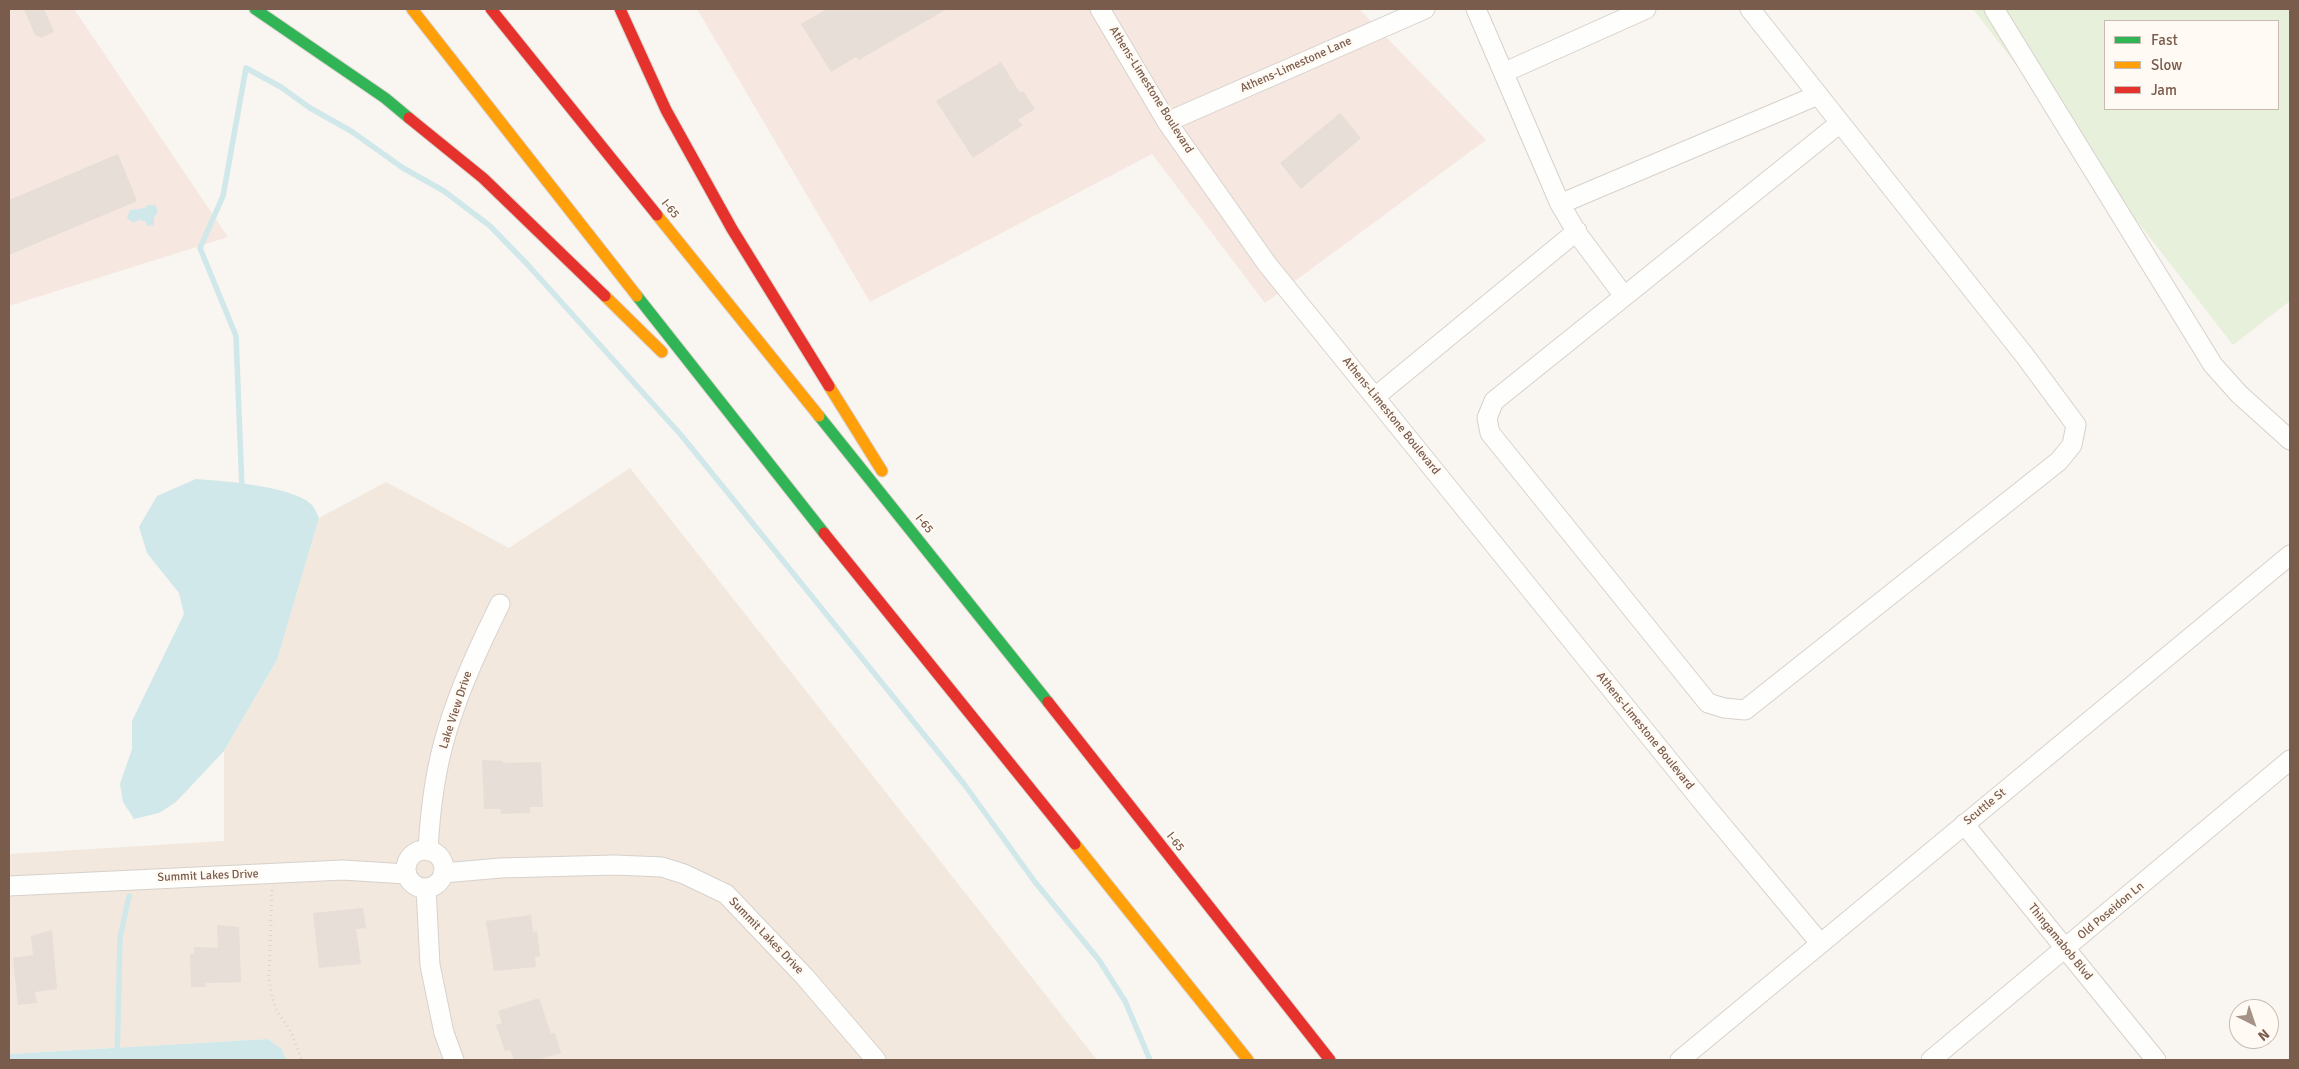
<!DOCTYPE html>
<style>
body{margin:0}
#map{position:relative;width:2299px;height:1069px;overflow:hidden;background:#f9f5f0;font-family:Signika,sans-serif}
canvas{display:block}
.frame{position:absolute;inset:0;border:10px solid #7a5c4d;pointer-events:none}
.legend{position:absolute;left:2104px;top:20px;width:175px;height:90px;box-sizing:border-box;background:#fffaf3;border:1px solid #cabbb1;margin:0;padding:6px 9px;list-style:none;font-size:15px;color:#7a5c4d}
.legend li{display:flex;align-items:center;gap:10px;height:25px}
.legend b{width:25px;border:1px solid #cabbb1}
.north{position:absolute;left:2229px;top:999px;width:50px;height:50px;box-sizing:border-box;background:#fffaf3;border:1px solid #cabbb1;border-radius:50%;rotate:139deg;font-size:14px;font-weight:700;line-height:20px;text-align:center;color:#7a5c4d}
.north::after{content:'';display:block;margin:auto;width:18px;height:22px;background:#a69286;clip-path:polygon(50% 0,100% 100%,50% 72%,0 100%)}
</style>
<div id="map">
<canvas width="2299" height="1069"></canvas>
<div class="frame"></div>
<ul class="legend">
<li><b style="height:6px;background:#30b455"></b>Fast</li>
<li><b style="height:6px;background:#ff9f0a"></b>Slow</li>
<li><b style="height:6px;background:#e5322d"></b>Jam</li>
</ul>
<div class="north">N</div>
</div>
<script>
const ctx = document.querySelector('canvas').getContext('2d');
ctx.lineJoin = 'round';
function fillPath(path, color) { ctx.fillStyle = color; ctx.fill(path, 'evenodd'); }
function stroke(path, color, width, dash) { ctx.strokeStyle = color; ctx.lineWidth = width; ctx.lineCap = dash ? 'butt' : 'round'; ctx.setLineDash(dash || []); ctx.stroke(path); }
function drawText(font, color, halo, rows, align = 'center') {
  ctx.font = font + ' Signika,sans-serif'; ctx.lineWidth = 4.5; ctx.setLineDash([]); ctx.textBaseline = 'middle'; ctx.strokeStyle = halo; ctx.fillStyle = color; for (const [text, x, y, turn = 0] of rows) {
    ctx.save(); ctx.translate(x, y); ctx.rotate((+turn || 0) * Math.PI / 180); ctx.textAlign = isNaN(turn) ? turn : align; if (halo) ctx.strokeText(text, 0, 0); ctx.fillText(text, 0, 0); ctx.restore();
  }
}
const residential = new Path2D(`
 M630 468 1097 1060H286L282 1049 268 1039 9 1054V854L224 841V751L277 660 319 518 386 482 509 548Z`);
const commercial = new Path2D(`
 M9 9H74L228 237 9 306Z
 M697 9H1359L1486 140 1265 303 1152 154 870 302Z`);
const green = new Path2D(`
 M1973 9H2290V301L2233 345ZM2105 21H2278V109H2105Z`);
const water = new Path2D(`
 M147 205H155L158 211 154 218V225L147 226 145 221 139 220 133 223 127 218 130 210 145 208Z
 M196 479C223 481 294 486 312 505 315 508 317 514 319 518L277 660 224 751 176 802 159 813 134 819 123 802 120 784 132 749V721L184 614 179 593 147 553 139 527 157 496Z
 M268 1039 282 1049 286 1060H9V1054Z`);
const stream = new Path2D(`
 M242 489 236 336 200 248 223 196 246 68 281 87 310 108 351 131 403 168 444 191 490 226 527 264 681 435 964 784 1035 882 1099 960 1125 1001 1150 1060
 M117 1060 120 938 129 896`);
const building = new Path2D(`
 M24 9H44L54 32 41 38 35 35Z
 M827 9H947L859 60 856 57 831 72 801 24Z
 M1001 62 1020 93 1023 91 1035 109 1018 120 1023 125 973 158 936 101Z
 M1340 113 1361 138 1301 189 1280 163Z
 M118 154 137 201 9 255V200Z
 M482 760 503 761V763L541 762 543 807H530V813L501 814 500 809H484Z
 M363 908 366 928 356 929 361 964 319 968 313 913Z
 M531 915 533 932 537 931 540 956 535 957 536 967 494 971 486 921Z
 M217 925 239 927 241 982 206 983V987H191L190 954H194V947L218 948Z
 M52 930 57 989 35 992 37 1003 18 1005 13 958 33 955 31 936Z
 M539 998 551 1034 555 1033 561 1053 537 1060H514L510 1050 505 1051 496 1025 502 1023 498 1011Z`);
const path = new Path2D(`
 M272 890 269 979 272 997 277 1011 291 1032 302 1060`);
const street = new Path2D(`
 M1100 9 1167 122 1267 264 1705 805 1820 943
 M1476 9 1560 204 1579 236 1624 296
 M1750 9 2025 356 2076 425 2072 445 2059 461 1745 710 1724 708 1708 703 1490 433 1487 418 1494 401 1840 123
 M1994 9 2213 365 2239 394 2290 440
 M1505 72 1646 9
 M1167 122 1425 9
 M1560 204 1818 95
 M1375 397 1577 231
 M1964 824 2156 1060
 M406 869a19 19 0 1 1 38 0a19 19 0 1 1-38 0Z
 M428 851C430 811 435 770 447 731 460 687 480 645 500 604
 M443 873 501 868 615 865 662 867 684 874 726 894 805 977 876 1060
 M9 886 343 870 406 874
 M426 888 430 965 444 1033 454 1060
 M1680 1060 2290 555
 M1931 1060 2290 760`);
const fast = new Path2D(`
 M255 9 385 98 409 118
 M637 296 824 533
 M819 416 1048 702`);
const slow = new Path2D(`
 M412 9 637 296
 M657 215 819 416
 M605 296 662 352
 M829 386 882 471
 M1075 844 1248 1060`);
const jam = new Path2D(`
 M491 9 657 215
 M620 9 666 110 732 229 829 386
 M409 118 483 178 605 296
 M824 533 1075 844
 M1048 702 1330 1060`);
const streetNames = [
 ["Athens-Limestone Lane",1296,65,-24],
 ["Athens-Limestone Boulevard",1151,90,58],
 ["I-65",670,209,51],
 ["Athens-Limestone Boulevard",1391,416,51],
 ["I-65",924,524,51],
 ["Lake View Drive",456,710,-72],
 ["Athens-Limestone Boulevard",1645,731,51],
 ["Scuttle St",1985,807,-39],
 ["I-65",1175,842,52],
 ["Summit Lakes Drive",208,876,-2],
 ["Old Poseidon Ln",2111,911,-40],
 ["Summit Lakes Drive",766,936,46],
 ["Thingamabob Blvd",2060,942,51]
];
fillPath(residential, '#f2e8de');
fillPath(commercial, '#f6e8e1');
fillPath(green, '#e7f0db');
fillPath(water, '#d0e8ea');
stroke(stream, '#d0e8ea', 5.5);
fillPath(building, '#e6ded7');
stroke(street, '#d7d1cb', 21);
stroke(fast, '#dad1cc', 13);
stroke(slow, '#dad1cc', 13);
stroke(jam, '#dad1cc', 13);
stroke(path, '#dcd5d0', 3, [1, 4]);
stroke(street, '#fefefd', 19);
stroke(fast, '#30b455', 11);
stroke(slow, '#ff9f0a', 11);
stroke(jam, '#e5322d', 11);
drawText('12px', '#7a5c4d', '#fffaf3', streetNames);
</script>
